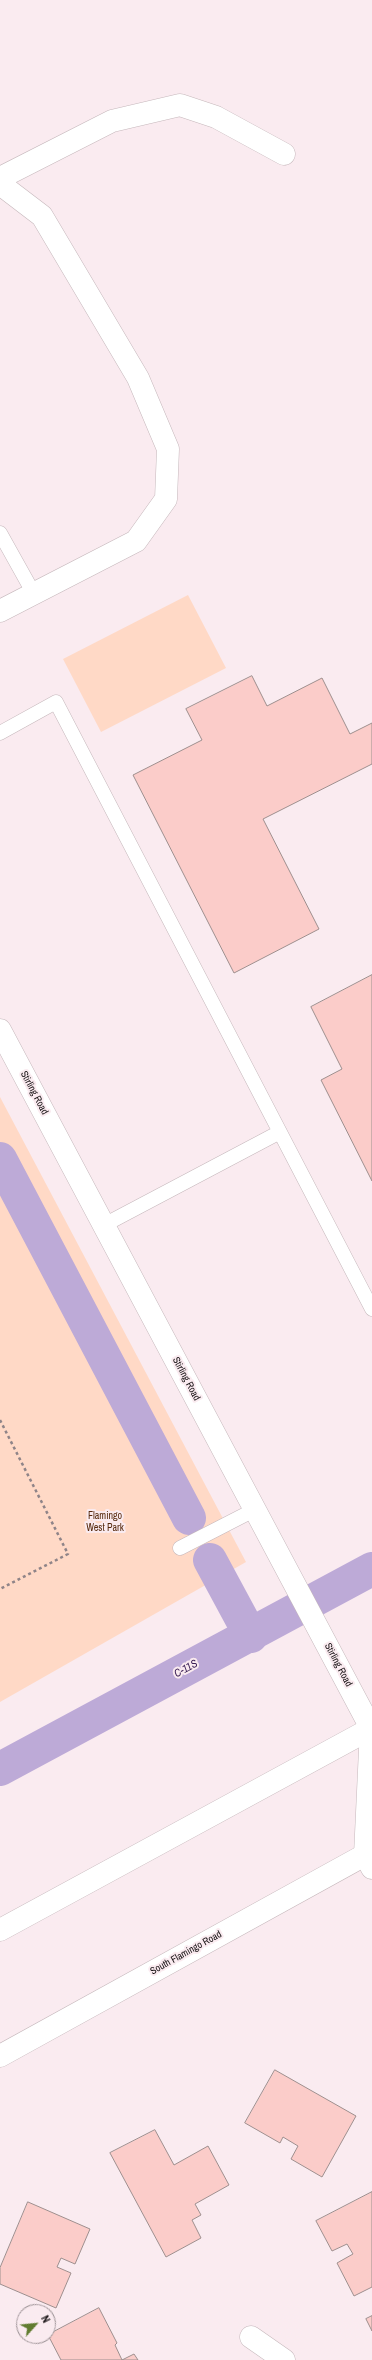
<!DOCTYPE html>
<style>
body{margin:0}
#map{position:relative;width:372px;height:2360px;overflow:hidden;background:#faebf0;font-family:"Archivo Narrow",sans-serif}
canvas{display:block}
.north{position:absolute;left:16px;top:2304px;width:40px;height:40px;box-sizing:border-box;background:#faebf0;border:1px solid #9f9498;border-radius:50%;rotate:63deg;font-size:11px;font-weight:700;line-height:16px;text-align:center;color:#171214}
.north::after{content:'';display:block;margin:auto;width:14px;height:18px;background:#617c30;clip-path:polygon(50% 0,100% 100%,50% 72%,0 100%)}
</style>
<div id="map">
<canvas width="372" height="2360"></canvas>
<div class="north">N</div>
</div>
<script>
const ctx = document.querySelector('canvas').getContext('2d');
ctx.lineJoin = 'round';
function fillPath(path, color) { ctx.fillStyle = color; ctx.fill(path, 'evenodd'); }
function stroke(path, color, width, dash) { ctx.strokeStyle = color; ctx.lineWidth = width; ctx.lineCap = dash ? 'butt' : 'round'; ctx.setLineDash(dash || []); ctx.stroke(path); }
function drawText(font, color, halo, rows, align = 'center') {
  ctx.font = font + ' "Archivo Narrow",sans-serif'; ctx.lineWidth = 4; ctx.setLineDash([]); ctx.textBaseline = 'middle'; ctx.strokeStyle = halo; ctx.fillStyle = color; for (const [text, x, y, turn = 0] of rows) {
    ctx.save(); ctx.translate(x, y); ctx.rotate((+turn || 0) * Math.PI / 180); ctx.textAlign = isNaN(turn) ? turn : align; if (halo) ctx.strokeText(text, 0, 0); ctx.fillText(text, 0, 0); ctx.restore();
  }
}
const green = new Path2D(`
 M188 595 226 668 101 732 63 659Z
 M0 1097 246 1562 0 1702Z`);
const canal = new Path2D(`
 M0 1159 189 1518
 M210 1560 251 1636
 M0 1769 372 1569`);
const building = new Path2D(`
 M252 676 267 706 322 678 350 734 372 723V764L263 819 319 929 234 973 133 775 202 740 186 709Z
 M372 975V1181L321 1080 342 1069 311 1007Z
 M275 2070 356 2116 322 2177 291 2159 298 2146 283 2137 280 2143 245 2123Z
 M155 2130 174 2165 208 2146 229 2185 195 2204 201 2215 192 2220 201 2238 166 2257 110 2153Z
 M372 2192V2287L354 2296 337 2263 353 2254 347 2244 332 2251 316 2221Z
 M28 2202 90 2229 75 2264 61 2258 57 2267 71 2273 56 2308 0 2284V2268Z
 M99 2308 117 2343 115 2345 122 2360 134 2354 138 2360H61L48 2335Z
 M372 2316V2331L366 2319Z`);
const path = new Path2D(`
 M0 1420 68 1554 0 1589`);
const lane = new Path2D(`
 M0 533 34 594
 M0 733 56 702 372 1309
 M104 1225 280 1132
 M180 1548 256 1509`);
const street = new Path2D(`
 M0 178 112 121 180 105 216 117 284 154
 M0 184 42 216 138 378 168 449 166 499 136 541 0 611
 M251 2337 284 2360`);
const secondary = new Path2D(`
 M0 1030 371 1728`);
const primary = new Path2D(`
 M371 1728 365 1855 372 1868`);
const highway = new Path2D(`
 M0 1930 372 1728
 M0 2056 372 1851`);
const streetNames = [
 ["Stirling Road",34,1093,62],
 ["Stirling Road",186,1379,62],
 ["Stirling Road",338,1665,62],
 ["South Flamingo Road",186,1953,-29]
];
const parkNames = [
 ["Flamingo",105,1516],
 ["West Park",105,1528]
];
const waterNames = [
 ["C-11S",186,1669,-28]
];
fillPath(green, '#ffd9c6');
stroke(canal, '#bdaad7', 34);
fillPath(building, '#fbccc9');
stroke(building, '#9e8f8e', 1);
stroke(lane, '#c5b7bb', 15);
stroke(street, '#c5b7bb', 23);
stroke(secondary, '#c5b7bb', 23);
stroke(primary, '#c5b7bb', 23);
stroke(highway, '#c5b7bb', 23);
stroke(path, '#8f8488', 2.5, [3, 3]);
stroke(lane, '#fff', 14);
stroke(street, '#fff', 22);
stroke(secondary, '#fff', 22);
stroke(primary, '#fff', 22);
stroke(highway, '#fff', 22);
drawText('10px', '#171214', '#faebf0', streetNames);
drawText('10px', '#55280c', '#faebf0', parkNames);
drawText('italic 11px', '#3b2056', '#faebf0', waterNames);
</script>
